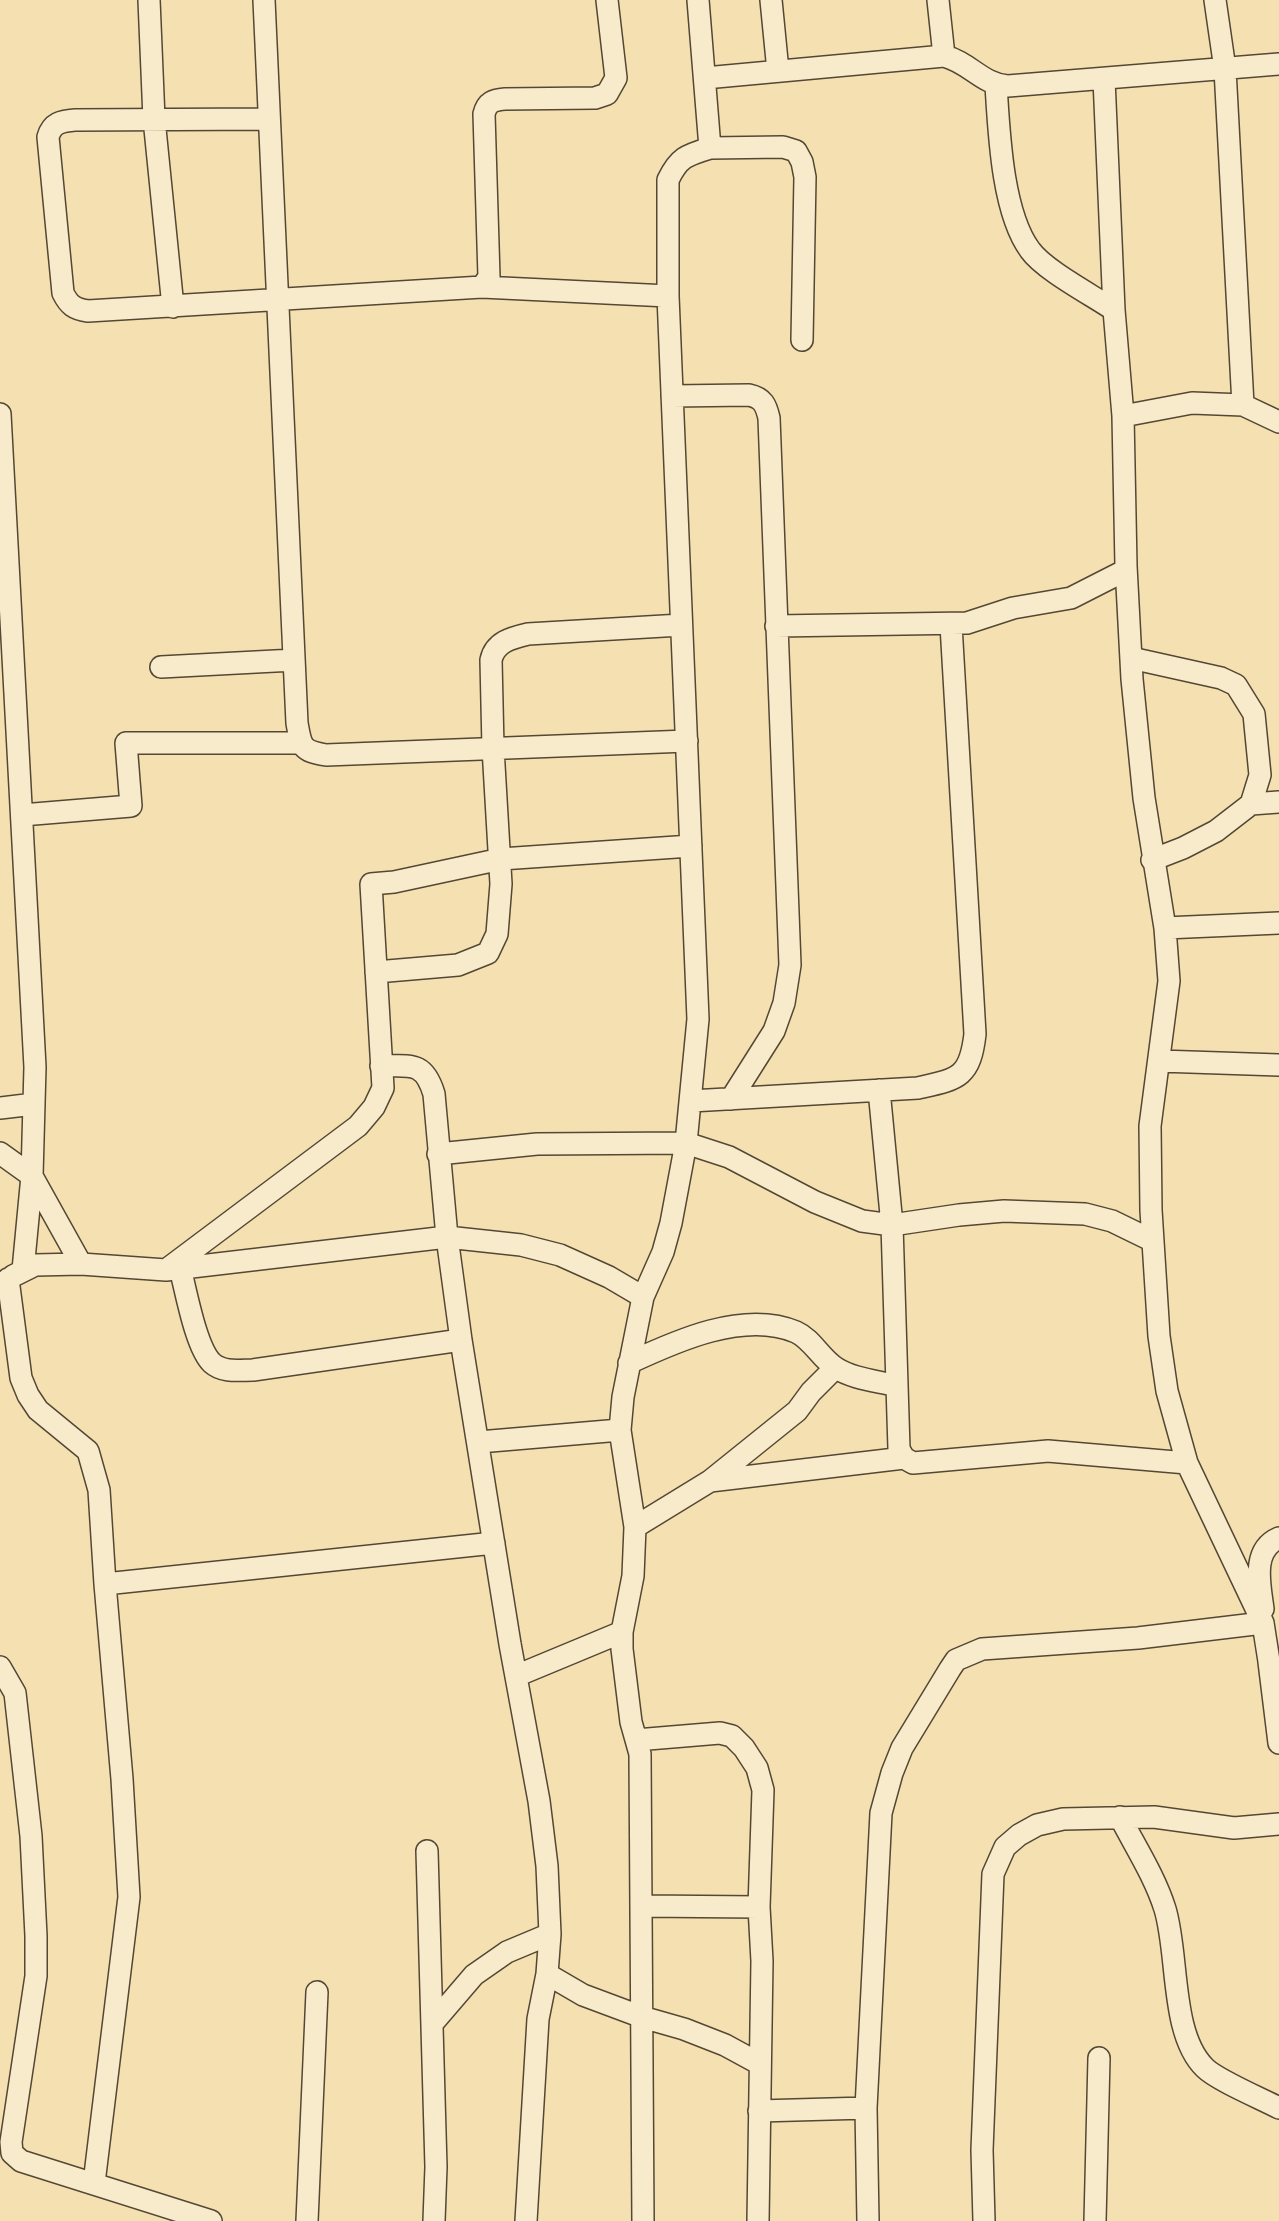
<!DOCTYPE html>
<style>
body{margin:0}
canvas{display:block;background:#f5e0b1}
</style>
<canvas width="1279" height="2221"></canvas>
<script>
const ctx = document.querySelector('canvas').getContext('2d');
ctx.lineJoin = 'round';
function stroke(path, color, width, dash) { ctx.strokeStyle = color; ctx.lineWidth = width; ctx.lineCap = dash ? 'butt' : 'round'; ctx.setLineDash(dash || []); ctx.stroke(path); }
const minor = new Path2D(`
 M149 0 154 119 173 307
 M264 0 297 723C301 746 301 751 326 755L687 741
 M771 0 778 71
 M938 0 944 56
 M1215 0 1225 69 1243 405
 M705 78 944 56C969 62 983 85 1008 86L1279 64
 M1104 79 1114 310 1123 416 1126 566 1132 679 1144 798 1165 928 1169 981 1150 1126 1151 1210 1159 1336 1167 1391 1187 1463 1263 1623 1271 1674
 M996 85C999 132 1002 212 1030 250 1044 270 1092 295 1114 310
 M269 119 75 120C61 121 52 123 48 137L63 293C69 305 74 309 88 311L482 287 489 277 484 114C487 102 493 100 505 99L595 98 607 94 616 78 607 0
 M710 148 783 147 796 151 802 162 805 177 802 340
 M482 287 668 296
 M672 396 749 395C763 398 766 405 769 418L790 965 784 1003 774 1031 731 1099
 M0 414 35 1067 32 1176 23 1270
 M1123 416 1192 403 1243 405 1279 422
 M776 626 967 623 1013 608 1071 598 1126 570
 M1131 658 1221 678 1236 685 1254 714 1260 775 1251 804 1216 831 1183 848 1152 860
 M161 667 294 660
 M1251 804 1279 802
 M22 815 131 806 126 743H301
 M1165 928 1279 923
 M376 972 458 965 488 953 497 934 501 884 493 748 491 660C495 642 511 638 528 634L681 625
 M1160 1061 1279 1065
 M381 1066C411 1066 424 1061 434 1094L447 1237 461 1340 510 1644 539 1801 547 1866 550 1934 547 1974 538 2019 526 2221
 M879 1090 892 1225 899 1449 904 1458 913 1463 1048 1451 1187 1463
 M691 1101 918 1088C958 1079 970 1078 975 1034L951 625
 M0 1108 34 1104
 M0 1153 32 1176 81 1264
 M438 1154 537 1144 686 1143 729 1157 815 1202 862 1221 892 1225 959 1215 1004 1211 1085 1214 1112 1221 1153 1241
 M180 1268C186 1291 196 1348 212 1363 223 1373 240 1370 253 1370L461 1340
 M166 1270 358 1126 374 1107 383 1088 371 884 394 882 501 859 691 846
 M13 1276 35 1265 81 1264 166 1270 447 1237 521 1245 560 1255 609 1277 643 1297
 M8 1279 21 1378 28 1395 38 1410 88 1451 99 1490 105 1584 122 1779 129 1897 94 2183
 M629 1363C676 1341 744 1310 796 1332 812 1339 821 1359 836 1368 853 1379 878 1381 897 1386
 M479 1442 620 1430
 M710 1481 904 1458
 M635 1527 710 1481 797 1411 811 1392 835 1368
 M105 1584 494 1543
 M1263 1609C1260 1585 1251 1550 1279 1538
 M1269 1662 1279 1743
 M0 1667 15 1693 31 1836 36 1936V1976L11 2142 12 2153 21 2161 211 2221
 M516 1676 622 1632
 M636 1740 720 1733 732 1736 744 1748 757 1768 763 1790 759 1907 762 1961 758 2221
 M1120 1817C1135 1846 1155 1877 1165 1909 1179 1955 1170 2034 1205 2068 1217 2080 1262 2099 1279 2108
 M427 1851 436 2167 434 2221
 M641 1906 759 1907
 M547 1974 583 1995 642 2017 684 2029 725 2045 760 2064
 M432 2024 474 1975 507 1952 550 1934
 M759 2111 866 2108
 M307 2221 317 1992
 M643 2221 640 1754 631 1722 622 1649V1632L633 1576 635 1527 620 1430 623 1397 643 1297 663 1252 671 1223 686 1143 698 1019 668 296V180C679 157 687 155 710 148L698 0
 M868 2221 866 2108 881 1813 892 1773 902 1748 950 1669 956 1660 982 1649 1138 1638 1263 1623
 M984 2221 982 2150 993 1874 1005 1847 1019 1835 1037 1825 1063 1819 1154 1817 1234 1828 1279 1824
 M1095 2221 1099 2058`);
stroke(minor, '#544834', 24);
stroke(minor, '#f8ebcc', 21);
</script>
